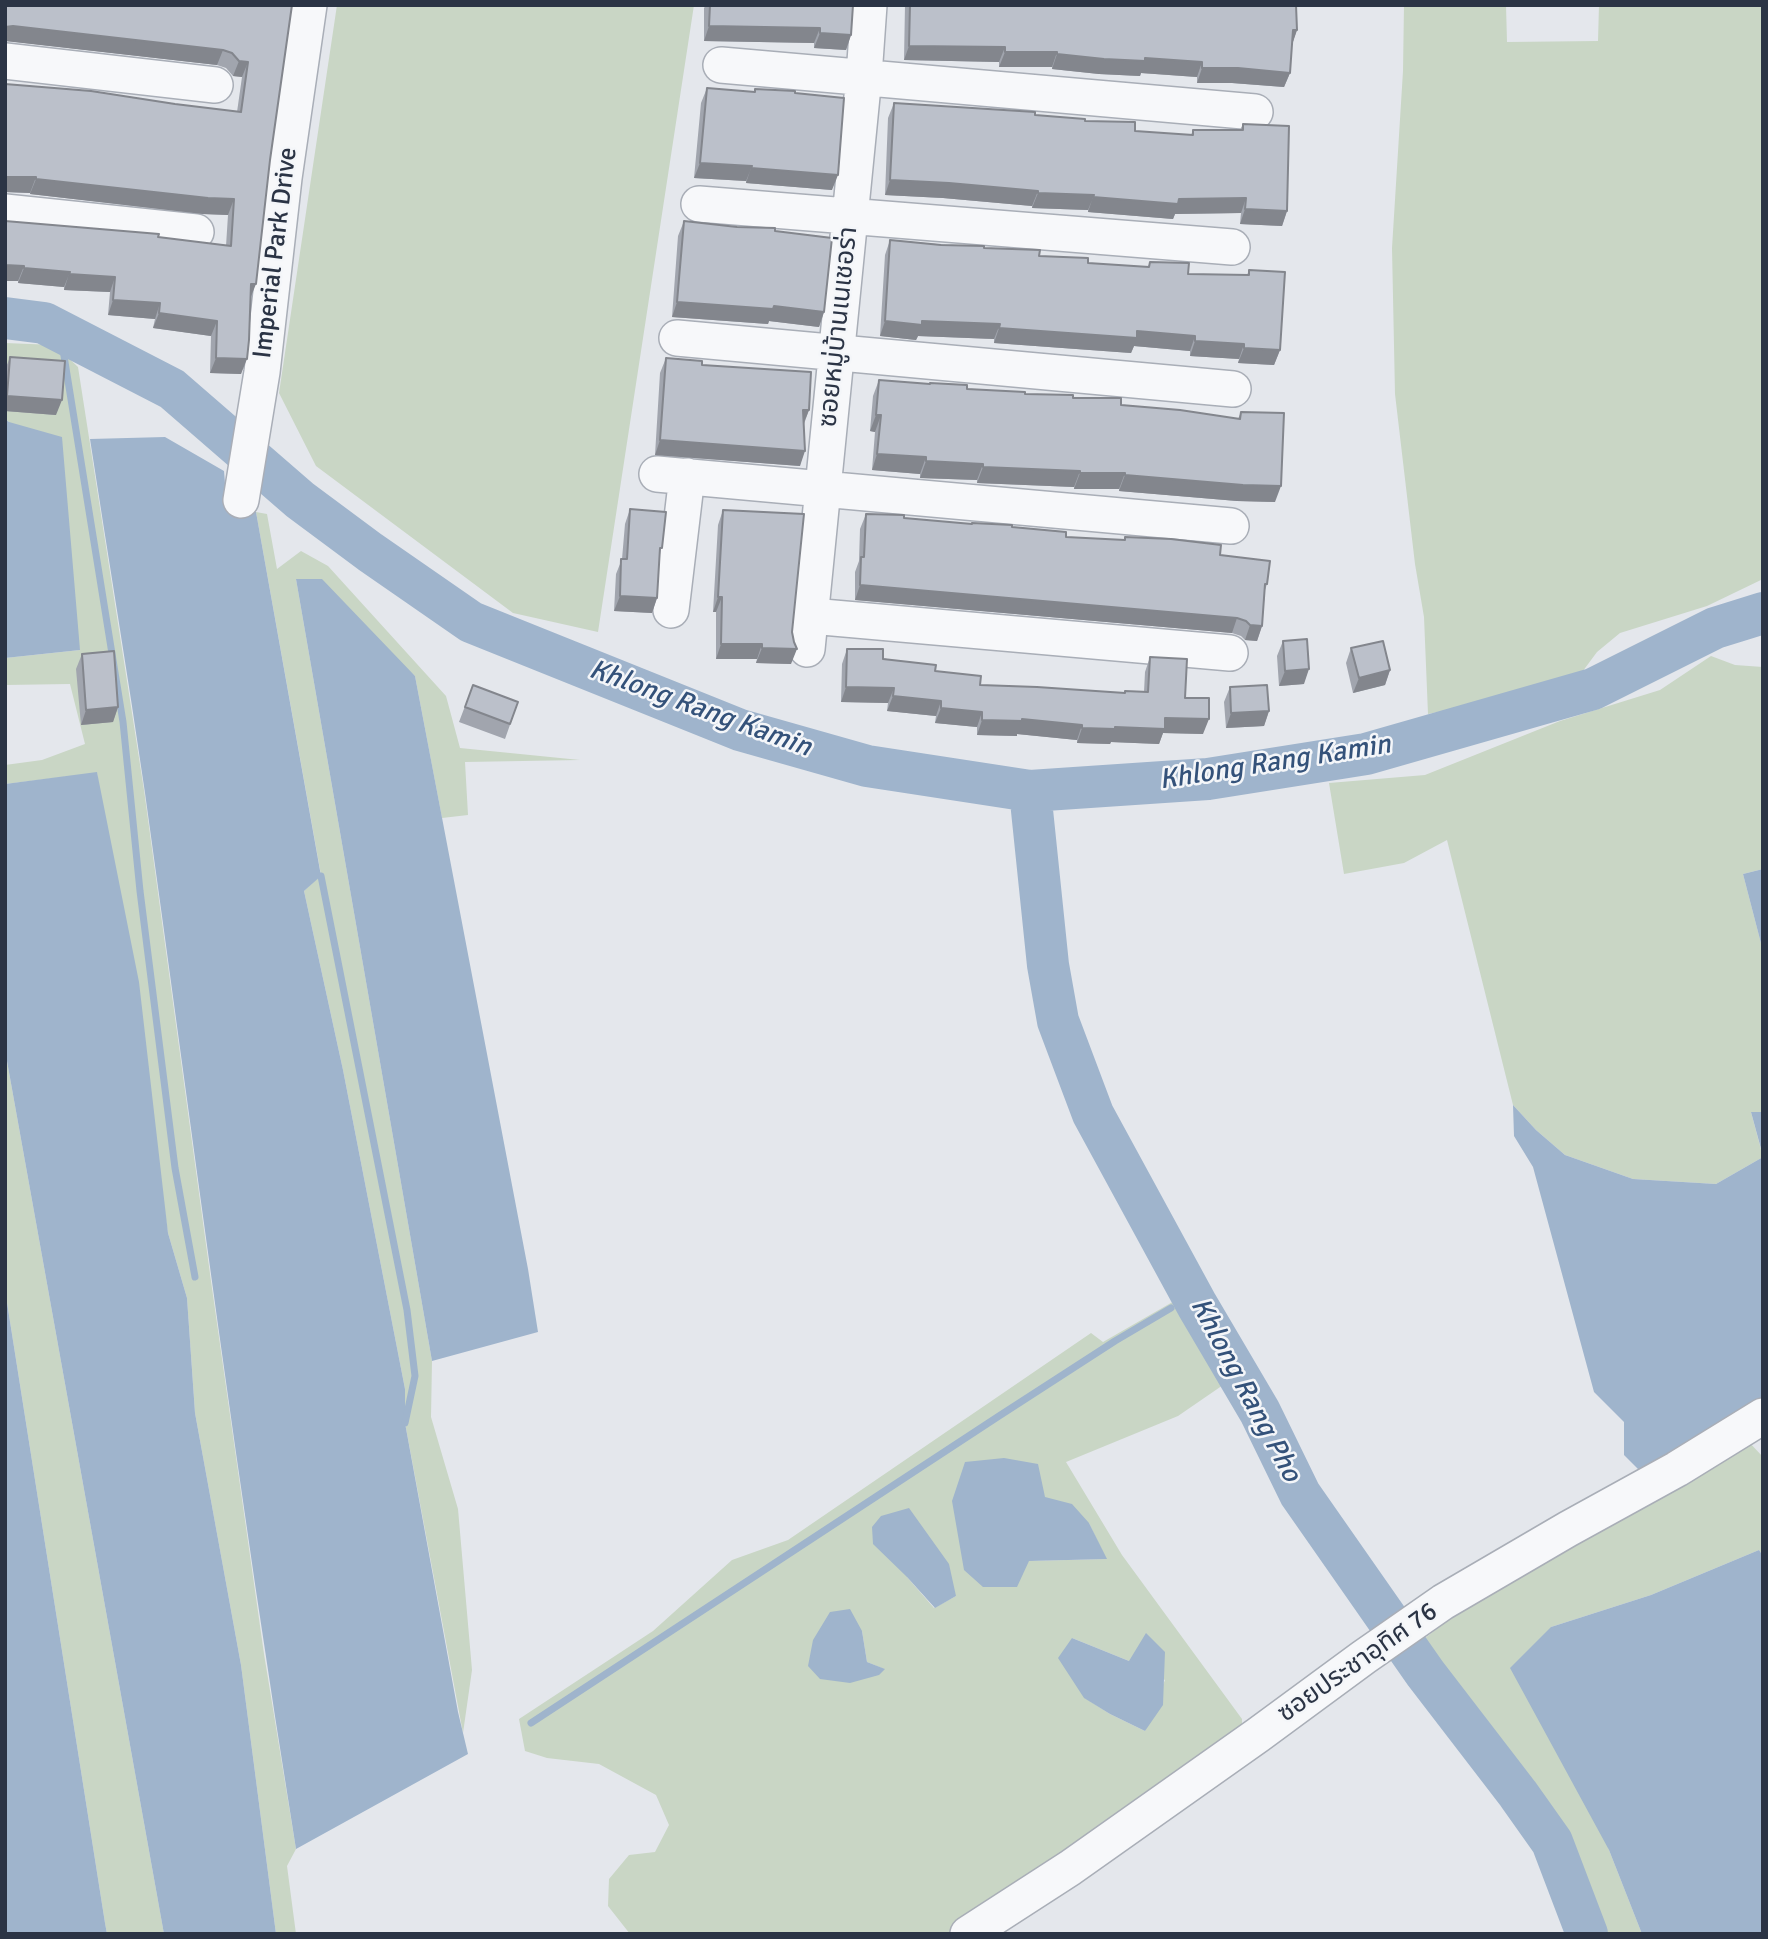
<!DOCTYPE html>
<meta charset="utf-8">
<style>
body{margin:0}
#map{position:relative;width:1768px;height:1939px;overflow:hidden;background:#e4e7ec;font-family:Signika,sans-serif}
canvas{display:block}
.frame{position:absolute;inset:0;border:7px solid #2b3445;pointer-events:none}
</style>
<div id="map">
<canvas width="1768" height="1939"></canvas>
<div class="frame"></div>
</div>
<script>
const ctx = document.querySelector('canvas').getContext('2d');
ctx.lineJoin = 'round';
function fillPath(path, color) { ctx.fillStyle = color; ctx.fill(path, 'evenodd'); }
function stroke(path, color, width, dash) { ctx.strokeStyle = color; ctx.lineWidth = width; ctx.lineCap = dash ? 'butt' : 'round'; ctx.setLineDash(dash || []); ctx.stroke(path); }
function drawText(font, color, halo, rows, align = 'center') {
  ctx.font = font + ' Signika,"Noto Sans Thai",sans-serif'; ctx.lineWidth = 5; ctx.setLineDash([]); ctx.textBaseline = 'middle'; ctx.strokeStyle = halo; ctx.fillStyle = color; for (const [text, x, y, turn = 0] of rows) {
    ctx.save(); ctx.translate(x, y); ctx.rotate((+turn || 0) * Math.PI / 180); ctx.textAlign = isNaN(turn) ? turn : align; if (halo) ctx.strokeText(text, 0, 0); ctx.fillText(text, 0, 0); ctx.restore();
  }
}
const green = new Path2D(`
 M337 5H694L598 632 513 613 316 466 279 393Z
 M1404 5H1506L1507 42 1598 41 1599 5H1763V579L1707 606 1620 633 1597 652 1577 679 1526 694 1428 714 1424 617 1415 564 1395 394 1392 248 1403 71Z
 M5 343 55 345 78 367 144 790 211 1281 264 1654 296 1849 287 1866 296 1934H276L241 1665 195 1413 187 1298 168 1233 97 773 5 784V765L42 760 85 744 70 684 5 685V658L80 650 9 422 5 419Z
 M256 512 267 514 277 569 301 551 328 566 446 696 460 748 580 760 465 762 468 815 442 818 415 676 296 579 432 1361 431 1417 458 1509 472 1670 463 1733 405 1423V1389L343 1070 304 891 321 875Z
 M1711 656 1735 665 1763 667V869L1743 874 1763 951V1112H1751L1763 1157 1716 1184 1633 1179 1565 1155 1536 1130 1513 1105 1447 840 1404 863 1344 874 1329 783 1425 775 1560 721 1660 690Z
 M5 1050 164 1934H107L105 1923 5 1290Z
 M1176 1300 1226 1383 1178 1416 1066 1462 1122 1555 1242 1719V1727L968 1920 946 1934H630L608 1906 609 1879 629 1855 655 1852 669 1825 656 1795 599 1764 547 1758 525 1751 519 1719 653 1631 732 1560 788 1540 1091 1333 1103 1342ZM1089 1523 1106 1559 1029 1561ZM907 1577 956 1596 934 1608ZM862 1631 867 1662 884 1669 808 1666ZM1072 1638 1129 1661 1165 1680 1145 1731 1110 1714 1085 1698Z
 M1748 1441 1763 1457V1556L1759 1550 1651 1595 1551 1627 1609 1850 1642 1934H1601L1563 1837 1420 1642 1456 1614Z`);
const water = new Path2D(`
 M5 419 9 422 62 437 80 650 5 658Z
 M165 437 224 471 226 495 256 512 321 876 304 891 343 1070 405 1389V1423L458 1712 468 1754 296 1849C239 1498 194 1145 145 793 128 675 108 557 90 439Z
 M296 579H322L415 676 528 1269 538 1332 432 1361Z
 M97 772 139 982 168 1233 187 1298 195 1413 241 1665 276 1934H164L5 1050V784Z
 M1763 869V951L1743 874Z
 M1513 1105 1536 1130 1565 1155 1633 1179 1716 1184 1763 1157V1404L1642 1473 1624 1455V1422L1594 1392 1533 1167 1514 1136Z
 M1751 1112H1763V1156Z
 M5 1290 105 1923 107 1934H5Z
 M1004 1458 1038 1464 1045 1497 1072 1504 1089 1523 1107 1559 1029 1561 1017 1587H983L964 1570 952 1501 965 1462Z
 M909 1508 949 1564 956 1596 935 1608 907 1577 873 1544 872 1527 881 1516Z
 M1759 1550 1763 1556V1934H1642L1609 1850 1510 1668 1551 1627 1651 1595Z
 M850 1609 862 1631 867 1662 885 1669 879 1675 850 1683 820 1679 808 1666 813 1640 830 1612Z
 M1146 1633 1165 1652 1163 1705 1145 1731 1110 1714 1084 1698 1058 1658 1072 1638 1129 1661Z`);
const stream = new Path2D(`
 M60 331 123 722 140 891 175 1168 195 1277
 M321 876 407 1310 415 1376 405 1423
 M1190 1297 1192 1296
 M531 1723 999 1416 1115 1341 1171 1308`);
const river = new Path2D(`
 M5 318 44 323 172 389 300 500 370 552 471 622 740 730 867 766 1030 791 1208 779 1366 754 1593 689 1715 628 1763 613
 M1030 791 1048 965 1058 1021 1093 1114 1197 1305 1260 1412 1300 1494 1425 1673 1518 1794 1552 1842 1587 1934`);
const minor = new Path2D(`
 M5 61 215 85
 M721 65 1255 112
 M699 204 1232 247
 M5 212 196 232
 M677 338 1233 389
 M657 474 1231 526
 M241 500 262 372 284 178 309 5
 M671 610 687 476
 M811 616 1230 653
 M807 649 864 76 869 5
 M968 1934 1070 1868 1258 1735 1364 1657 1443 1602 1568 1529 1677 1469 1763 1416`);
const wall = new Path2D(`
 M5 5H292L250 298 241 374 210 373 211 336 153 328 155 319 108 315 110 292 64 290V287L18 283V281H5V221L158 237 226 246 228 215 203 214 30 194V193L5 192 175 104 237 112 242 77 233 76 226 68 217 65 7 41Z
 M706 5H853L851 35 846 50 814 48V43L704 41V8Z
 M905 5H1296L1297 30 1292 44 1290 73 1284 87 1232 83H1197V77L1141 73 1140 76 1099 74 1052 69V67H999V62L904 60Z
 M707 88 754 92 755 89 795 93 832 190 746 183V181L694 178 701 103Z
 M894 103 1035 115 1085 121 1135 131 1191 135 1193 130H1240L1243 124 1287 211 1282 226 1240 224 1241 213 1175 214 1173 219 1088 212V210L1032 208V206L943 198 885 195 888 118Z
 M684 221 775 231 824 312 819 327 769 321 768 324 672 317 678 236Z
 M890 240 984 248 1088 263 1148 267 1150 262 1188 274 1247 275 1249 270 1280 350 1274 365 1238 363 1239 359 1190 356V351L1134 346 1131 353 994 343V339L918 336 916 340 880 336 885 255Z
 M10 357 56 415 5 411V370Z
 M666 358 702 365 809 410 804 424 800 466 655 455 660 373Z
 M879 380 1025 394 1073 398 1121 405 1238 419 1241 412 1275 502 1237 501 1119 491V489H1074V487L977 483V480L920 478V474L872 470 875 432 870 431 873 396Z
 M630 509 659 555 657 598 652 613 614 611 616 574 622 559 625 524Z
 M723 510 792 632 791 664 756 663 757 659H716V612H713L718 525Z
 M866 514 971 524 1012 527 1066 537 1124 540 1125 537 1220 555 1267 584 1265 590 1262 626 1257 641 1245 640 1241 636 1232 633 855 600V572L859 561 860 529Z
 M1283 641 1304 684 1279 686 1277 656Z
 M1351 648 1390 670 1385 685 1353 693 1346 663Z
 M847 649 935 671 980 685 1125 693 1144 692 1145 672 1150 657 1185 698 1203 734 1163 733 1159 744 1111 742 1110 744 1077 743V740L1017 734V736L977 735V727L935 723 936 716 887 711 888 703 841 702 842 664Z
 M82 654 118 707 113 722 81 725 76 669Z
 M473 685 518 702 505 739 459 722Z
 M1230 687 1269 711 1264 726 1226 728 1224 702Z`);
const shadedWall = new Path2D(`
 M13 26 223 50 217 65 5 41V27Z
 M709 26 820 28 814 43 704 41Z
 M1293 30H1297L1292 45Z
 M820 33 851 35 846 50 814 48Z
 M909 46 1005 47 999 62 904 60Z
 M1005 52H1057L1052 67H999Z
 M1057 54 1145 58 1202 62 1197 77 1141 73 1140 76 1099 74 1052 69Z
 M239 61 248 62 242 77 233 76Z
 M1202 68H1238L1290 73 1284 87 1232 83H1197Z
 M700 163 752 166 746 181 694 178Z
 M751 168 838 175 832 190 746 183Z
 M5 177H36L30 193 5 192Z
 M36 179 234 199 228 215 203 214 30 194Z
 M890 180 949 183 1038 191 1032 206 943 198 885 195Z
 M1038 193 1094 195 1088 210 1032 208Z
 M1093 197 1179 199 1246 198 1241 213 1175 214 1173 219 1088 212Z
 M1245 209 1287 211 1282 226 1240 224Z
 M5 265 24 266 18 281H5Z
 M24 268 70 272 64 287 18 283Z
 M69 274 115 277 110 292 64 290Z
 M251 284H256L250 299Z
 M113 300 160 303 155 319 108 315Z
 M677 302 774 306 824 312 819 327 769 321 768 324 672 317Z
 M159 313 217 321 211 336 153 328Z
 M885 321H922L1000 324 994 339 918 336 916 340 880 336Z
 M999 328 1137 331 1195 336 1190 351 1134 346 1131 353 994 343Z
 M1195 341 1244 344 1239 359 1190 356Z
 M1244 348 1280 350 1274 365 1238 363Z
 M216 358 247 359 241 374 210 373Z
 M7 396 62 400 56 415 5 411V400Z
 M803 410H809L803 425Z
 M876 415H881L875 432 870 431Z
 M660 440 805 451 800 466 655 455Z
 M877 454 926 457 920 474 872 470Z
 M926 461 983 464 977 480 920 478Z
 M983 467 1080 471 1074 487 977 483Z
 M1080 473H1125L1119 489H1074Z
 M1125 475 1281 486 1275 502 1237 501 1119 491Z
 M860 585 1237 618 1232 633 855 600Z
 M620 596 657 598 652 613 614 611Z
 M718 597H722L716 612H713Z
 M1250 625 1262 626 1257 641 1245 640Z
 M721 644H762L757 659H716Z
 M762 648 797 649 791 664 756 663Z
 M1309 669 1304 684 1279 686 1285 671Z
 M1390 670 1385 685 1353 693 1359 678Z
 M846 687 894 688 888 703 841 702Z
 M893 696 941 701 936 716 887 711Z
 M118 707 113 722 81 725 86 710Z
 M941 708 982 712 977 727 935 723Z
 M1269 711 1264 726 1226 728 1231 713Z
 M1165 718 1209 719 1203 734 1163 733 1159 744 1111 742 1110 744 1077 743 1082 728 1115 727Z
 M1022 719 1082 725 1077 740 1017 734V736L977 735 982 720Z`);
const building = new Path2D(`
 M5 5H292L270 160 256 284H251L249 340 247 359 216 358 217 321 159 313 160 303 113 300 115 277 69 274 70 272 24 268V266L5 265V221L159 234 158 237 231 246 234 199 208 198 36 179V177H5V84L91 91 175 104 241 112 248 62 239 61 232 53 223 50 13 26 5 27Z
 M710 5H853L851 35 820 33V28L709 26Z
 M910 5H1296L1297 30H1293L1290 73 1238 68H1202V62L1145 58V61L1104 59 1057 54V52H1005V47L909 46Z
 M707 88 755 92V89L795 91V93L844 98 838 175 751 168 752 166 700 163Z
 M894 103 1035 112V115L1085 119V121L1135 122V131L1193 135V130H1243V124L1289 126 1287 211 1245 209 1246 198 1179 199 1178 204 1093 197 1094 195 1038 193V191L949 183 890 180Z
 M684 221 737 227 775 228V231L832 238 824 312 774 306 773 309 677 302Z
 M890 240 941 245 984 246V248L1040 250 1039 256 1088 258V263L1149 267 1150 262 1189 263 1188 274 1249 275V270L1285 272 1280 350 1244 348V344L1195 341V336L1137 331V338L999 328 1000 324 922 321V325L885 321Z
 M10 357 65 361 62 400 7 396Z
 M666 358 702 361V365L811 372 809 410H803L805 451 660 440Z
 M879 380 930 384V383L967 385V389L1025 392V394L1073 395V398H1121V405L1180 410 1240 419 1241 412 1284 413 1281 486 1243 485 1125 475V473H1080V471L983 467V464L926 461V457L877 454 881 415H876Z
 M630 509 666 512 662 548H660L657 598 620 596 621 559H627Z
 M723 510 804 514 792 632 794 642 797 649 762 648V644H721L722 597H718Z
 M866 514 904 515V518L972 524V523L1012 525V527L1066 532V537L1125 540V537L1171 539 1221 545 1220 555 1270 561 1267 584H1265L1262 626 1250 625 1246 621 1237 618 860 585 861 557H864Z
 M1307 639 1309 669 1285 671 1283 641Z
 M1383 641 1390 670 1359 678 1351 648Z
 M847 649H883V659L936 665 935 671 981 676 980 685 1037 687 1125 693V691L1148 692 1150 657 1187 659 1185 698H1209V719L1165 718V729L1115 727V729L1082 728V725L1022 719V721L982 720V712L941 708V701L893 696 894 688 846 687Z
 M114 651 118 707 86 710 82 654Z
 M473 685 518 702 510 724 465 707Z
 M1267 685 1269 711 1231 713 1230 687Z`);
const streetNames = [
 ["Imperial Park Drive",276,253,-83],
 ["ซอยหมู่บ้านเนเชอร่า",839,327,-84],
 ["ซอยประชาอุทิศ 76",1358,1663,-35]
];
const waterNames = [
 ["Khlong Rang Kamin",700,709,20],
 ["Khlong Rang Kamin",1275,763,-9],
 ["Khlong Rang Pho",1245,1390,62]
];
fillPath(green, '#c9d6c5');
fillPath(water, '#9fb4cc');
stroke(stream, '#9fb4cc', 7);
stroke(river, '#9fb4cc', 42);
stroke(minor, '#a9aeb7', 38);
stroke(minor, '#f7f8fa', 35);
fillPath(wall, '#a1a5ae');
fillPath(shadedWall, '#83868d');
fillPath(building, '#bbc0ca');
stroke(building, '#83868d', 2);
drawText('26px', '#2b3445', '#f4f6f9', streetNames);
drawText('italic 28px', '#34527a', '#f4f6f9', waterNames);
</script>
